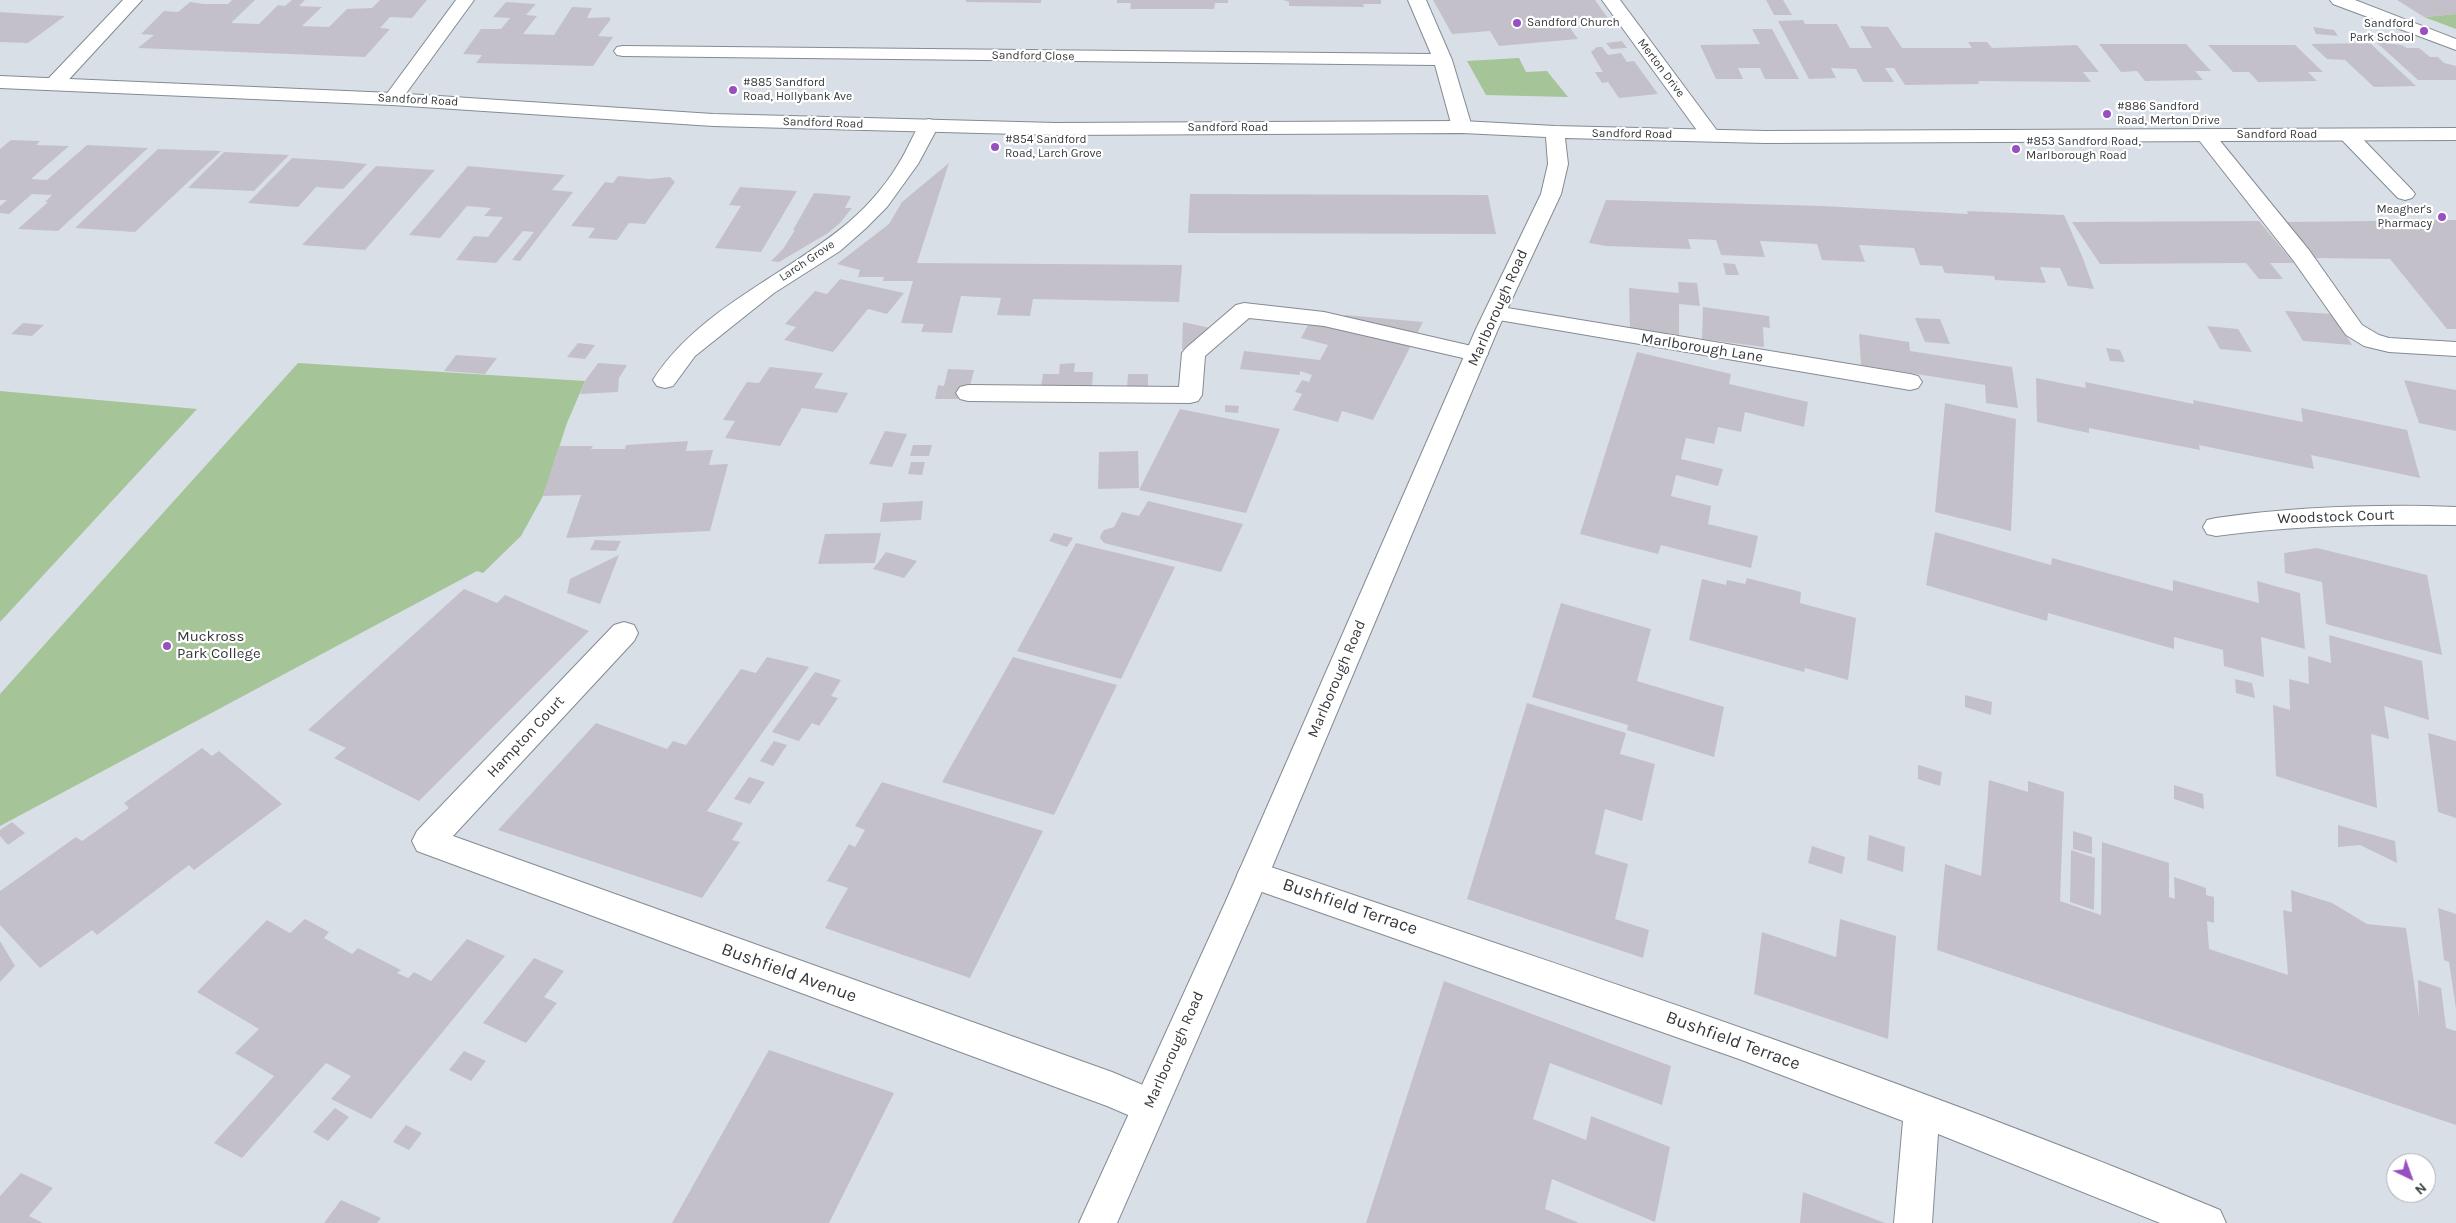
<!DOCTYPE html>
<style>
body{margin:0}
#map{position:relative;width:2456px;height:1223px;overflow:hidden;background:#d8dfe7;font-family:Karla,sans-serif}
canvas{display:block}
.north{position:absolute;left:2386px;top:1153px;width:50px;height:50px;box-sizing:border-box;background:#fff;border:1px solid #aeafb1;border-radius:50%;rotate:138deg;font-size:14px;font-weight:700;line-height:20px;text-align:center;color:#35383b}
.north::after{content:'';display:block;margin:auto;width:18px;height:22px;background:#984fc1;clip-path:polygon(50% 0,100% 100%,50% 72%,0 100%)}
</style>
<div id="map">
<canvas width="2456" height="1223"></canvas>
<div class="north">N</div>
</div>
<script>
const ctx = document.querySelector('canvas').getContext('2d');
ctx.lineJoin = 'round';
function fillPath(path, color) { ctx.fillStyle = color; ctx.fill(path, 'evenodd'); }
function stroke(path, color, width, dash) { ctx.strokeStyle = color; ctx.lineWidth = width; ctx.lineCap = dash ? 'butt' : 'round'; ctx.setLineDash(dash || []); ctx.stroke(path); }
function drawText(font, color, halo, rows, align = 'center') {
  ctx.font = font + ' Karla,sans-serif'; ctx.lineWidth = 4.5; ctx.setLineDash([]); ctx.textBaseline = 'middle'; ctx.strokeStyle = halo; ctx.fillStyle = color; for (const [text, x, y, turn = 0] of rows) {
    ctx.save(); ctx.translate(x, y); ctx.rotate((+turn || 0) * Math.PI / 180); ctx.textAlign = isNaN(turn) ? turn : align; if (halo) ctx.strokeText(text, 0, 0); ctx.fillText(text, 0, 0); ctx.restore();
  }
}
const green = new Path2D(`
 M2456 14V29L2424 17Z
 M1519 58 1526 72 1547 71 1568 97 1486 95 1467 61Z
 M298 363 585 381 567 423 543 496 521 536 483 573 477 571 0 826V694Z
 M0 391 197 409 0 622Z`);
const building = new Path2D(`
 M232 0H255L231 23 259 24 278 5 285 6 292 0H305L299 6 322 7 302 26 329 27 347 9 372 8 380 0H427L412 18 390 17 380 28 390 29 365 57 138 48 154 35 141 34 164 11 178 12 190 2 204 4H228Z
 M966 0H1041V3L966 2Z
 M1117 0H1228V3H1215L1214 9H1130L1131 3H1117Z
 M1283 0H1381V4H1363L1364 7 1289 6V2Z
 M1433 0H1595L1610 21 1567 24 1578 39 1499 46 1490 31 1452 34Z
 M1766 0H1783L1792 15H1774Z
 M2397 0H2456V14L2424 17Z
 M506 2 536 4 526 15 537 16 523 34 554 35 572 7 592 8 587 18 610 17 609 19H611L598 36 613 37 593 66 476 63 482 55 463 54 481 29H501L510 18 493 17Z
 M0 12 28 14 65 16 28 43 0 42Z
 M1803 20 1805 24H1837L1850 48H1872L1860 26 1888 27 1902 48H1972L1968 42H1987L1992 48 2077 45 2099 72H2083L2091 82 1978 81 1979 84 1905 85 1894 68H1885L1894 82H1863L1856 69 1831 68 1836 78 1809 79 1778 21Z
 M2313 27 2334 30 2338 36 2316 34Z
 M1752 29H1772L1799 79H1765L1760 68H1738L1743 79H1716L1700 45 1760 44Z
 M1622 41 1627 48 1611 49 1606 43Z
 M2376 42 2402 45 2407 48H2419L2430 57H2438L2444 63 2456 66V80H2418Z
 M2370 43 2416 86 2374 87 2345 60 2327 59 2311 44Z
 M2099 44H2186L2211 71H2195L2203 80 2145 81 2137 71 2121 72Z
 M2208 45H2295L2323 72H2308L2317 81 2258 82 2249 72H2233Z
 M1597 47H1602L1608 55 1621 53 1627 62 1634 61 1658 94 1619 98 1608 82 1602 83 1595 72H1603L1591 52Z
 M11 140 40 141 36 145 69 146 31 179 47 180 87 145 148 148 58 231 18 229 48 202H45L52 195 32 194 9 214 0 213V206L7 200H0V149Z
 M158 149 221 151 135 232 75 228Z
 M224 152 289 155 254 191 188 188Z
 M292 158 340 161 367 164 343 189 316 187 298 207 248 203Z
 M949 163 917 263 1182 265 1179 302 1033 299 1030 316 997 315 1001 298 961 296 952 333 921 332 924 324 901 323 913 281H883L884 277H858L860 270 837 264 889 224 902 202Z
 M376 166 435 170 365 250 302 245Z
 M468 166 565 175 552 190 573 192 520 261 512 260 534 232 523 231 496 263 456 260 474 236 488 237 503 217 484 216 491 208 467 206 440 238 409 235Z
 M618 176 650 179 670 177 675 182 645 224 629 223 617 240 588 238 595 228 571 226 605 182 613 183Z
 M740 187 797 191 761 252 715 248 741 206 729 205Z
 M814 193 851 196 845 208H852L840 223 828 233 779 262 771 261 783 249 795 230H793Z
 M1190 194 1488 195 1496 234 1188 233Z
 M1606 200 1823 206 1968 214 1967 211 2064 215 2082 256 2094 289 2068 286 2060 268 2040 267 2046 283 1995 280 1994 276 1945 273 1942 266 1920 265 1914 248 1859 245 1865 262 1822 260 1817 244 1760 241 1765 257 1721 255 1716 240 1688 239 1691 249 1606 246 1589 243Z
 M2456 220V329H2447L2390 259 2315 258 2286 222Z
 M2259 221 2294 263H2270L2283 279H2259L2246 263 2100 264 2072 222Z
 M1723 263 1735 264 1739 275H1726Z
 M840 279 904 293 887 314 868 309 833 352 784 340 796 327 785 324 815 291 827 294Z
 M1678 282 1697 283 1700 306 1679 304V336L1630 330 1629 288 1679 293Z
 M1703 307 1769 316 1770 328 1763 327 1764 347 1702 339Z
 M2285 311 2333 314 2352 345 2303 341Z
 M1345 315 1423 322 1373 420 1342 411 1338 422 1293 410 1302 394 1295 392 1302 380 1309 382 1312 375 1300 371V375L1240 369 1244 351 1320 360 1328 345 1301 338 1309 323 1340 326Z
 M1915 318 1940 319 1950 344 1925 342Z
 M1183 322 1210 328 1186 351 1182 349Z
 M23 323 44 325 32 336 11 334Z
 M2207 326 2238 329 2252 352 2220 349Z
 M1859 334 1909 342 1910 351 2012 367 2018 408 1986 403 1985 385 1861 365Z
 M578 343 595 345 585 359 567 357Z
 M2106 348 2120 350 2125 362 2110 361Z
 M1637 352 1731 374 1729 384 1808 402 1804 427 1745 412 1741 432 1718 427 1714 444 1686 438 1681 459 1723 469 1718 486 1676 475 1671 496 1711 506 1708 524 1758 536 1751 568 1661 545 1658 554 1580 534Z
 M456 355 497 358 485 374 444 371Z
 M598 363 627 365 619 378 618 392 580 394 585 381Z
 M1075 363 1074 372H1093L1092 387H1041L1043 374H1059L1060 364Z
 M770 367 823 373 814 388 848 393 837 413 802 408 780 446 725 438 735 421 723 420 736 399 747 382 759 383Z
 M948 369 974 370 970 386H961L958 399H935L938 385 944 386Z
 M1128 374H1148V388H1127Z
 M2036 378 2086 388 2085 382 2194 404 2193 400 2303 422 2301 408 2407 430 2420 478 2311 455 2314 469 2199 445 2200 450 2089 428V433L2037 422Z
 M2404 380 2456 390V431L2419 423Z
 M1945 403 2016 419 2011 531 1935 512Z
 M1225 405 1239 406 1238 413 1225 412Z
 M1180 409 1280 429 1246 513 1139 490Z
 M885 431 907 434 892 467 869 464Z
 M688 441 686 451 713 450 709 465 728 464 710 531 566 538 581 495 543 496 559 446H593L591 449H625L626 445Z
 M913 445H932L929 456H910Z
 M1138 451 1139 488 1098 489 1099 452Z
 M911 462H925L922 475 908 474Z
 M923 501 921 520 880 522 883 503Z
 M1148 501 1243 524 1221 572 1104 543 1100 538 1101 534 1104 530 1114 527 1122 512 1139 516Z
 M1935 532 2051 565 2052 558 2173 591V580L2259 603 2257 581 2300 593 2305 649 2261 637 2264 677 2224 666 2223 650 2174 637V649L2048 613 2047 621 1926 585Z
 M881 533 875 563 818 564 825 534Z
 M1054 533 1073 538 1067 547 1049 541Z
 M595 540 621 541 616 551 590 550Z
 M1076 543 1175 567 1121 679 1017 651Z
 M2317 548 2427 575 2442 655 2326 624 2322 582 2285 573 2284 553Z
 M886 552 917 561 904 578 873 569Z
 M619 555 600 604 567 593 570 579Z
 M1747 578 1801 592 1800 603 1856 618 1848 680 1805 668 1804 672 1689 640 1702 579 1726 585 1727 580 1745 584Z
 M464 589 497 603 505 595 589 631 419 801 334 758 346 748 308 730Z
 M1561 603 1651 629 1637 681 1724 707 1714 757 1627 730 1628 725 1532 697Z
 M2329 635 2422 661 2429 720 2384 706 2389 739 2371 734 2377 808 2276 776 2273 705 2290 710 2289 679 2309 684 2308 656 2331 663Z
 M767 657 809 667 707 811 743 823 732 840 740 842 702 898 498 830 596 723 667 749 673 741 686 745 741 669 756 673Z
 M1013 657 1117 685 1054 815 942 782Z
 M815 672 841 680 831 696 838 698 819 726 812 723 799 741 772 732Z
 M2235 679 2252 683 2255 698 2236 693Z
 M1965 695 1992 702 1991 715 1965 707Z
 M1527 703 1626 733 1620 754 1655 764 1642 821 1605 809 1595 854 1628 864 1615 919 1649 930 1643 958 1467 899Z
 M2428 733 2456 741V818L2438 812Z
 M774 741 787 745 773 766 760 761Z
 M202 748 212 756 219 751 282 804 194 870 189 865 97 935 92 930 40 968 0 925V891L76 837 82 841 129 808 124 803Z
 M1918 765 1942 772 1940 786 1918 779Z
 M749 777 765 782 750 804 734 799Z
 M1989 780 2028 792V781L2064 792 2060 901 2101 915 2102 842 2169 863V897L2175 899 2174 877 2206 888V895L2214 897V923L2207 921 2209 949 2288 975 2283 910 2292 912 2291 890 2332 903 2367 924 2406 928 2419 1017 2418 980 2441 988 2446 1028 2456 1031V1125L1937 950 1945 864 1981 876Z
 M882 782 1043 831 970 978 825 928 848 888 827 881 849 844 855 847 865 830 855 826Z
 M2174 785 2203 794 2204 809 2174 799Z
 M12 822 25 833 8 845 0 836V830Z
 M2338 825 2395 841 2397 863 2360 845 2338 847Z
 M2073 831 2092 837V854L2073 849Z
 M1869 835 1905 847 1903 872 1867 860Z
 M1812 846 1845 857 1842 874 1808 863Z
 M2071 850 2095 858 2094 910 2070 902Z
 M2438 908 2456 914V1009L2449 962 2444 960Z
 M305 919 329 932 324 938 352 954 358 948 401 970 397 973 408 978 414 972 431 981 467 939 505 956 371 1119 331 1099 351 1076 326 1063 242 1158 214 1143 274 1076 235 1053 259 1029 197 992 267 920 290 933Z
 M1840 919 1896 936 1888 1039 1754 994 1762 932 1836 957Z
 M0 941 15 966 0 982Z
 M534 958 564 971 544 997 557 1003 526 1043 483 1023Z
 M1444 981 1671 1066 1662 1105 1550 1063 1533 1119 1586 1140 1591 1116 1670 1147 1655 1222 1552 1179 1545 1209 1579 1223H1366Z
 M769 1050 894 1093 829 1223H672Z
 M464 1051 486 1061 471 1081 449 1070Z
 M335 1108 349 1117 328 1141 313 1132Z
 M406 1125 422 1133 409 1150 393 1142Z
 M21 1173 53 1188 29 1216 43 1223H0V1196Z
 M1803 1192 1885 1223H1800Z
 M341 1200 381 1218 377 1223H324Z`);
const lane = new Path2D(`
 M2330 0H2355L2456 39V50L2333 4Z
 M2205 129 2212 131 2309 250 2362 325 2379 335 2389 338 2456 342V356L2389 352 2364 346 2346 335 2293 260 2195 135 2198 131Z
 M2348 129 2355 131 2412 190 2415 194 2412 198 2405 200 2398 198 2341 139 2338 135 2341 131Z
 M1244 303 1324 312 1476 347 1484 349 1488 354 1484 359 1476 361 1324 326 1249 318 1205 356 1202 395 1198 401 1190 403 968 401 960 399 956 393 960 387 968 385 1179 387 1182 353 1186 348 1236 305Z
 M1495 306 1910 374 1918 376 1922 382 1918 388 1910 390 1487 318 1484 313 1487 308Z`);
const street = new Path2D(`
 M123 0H142L61 88H47L45 84 47 80Z
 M456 0H474L399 103H385L383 99Z
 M1408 0H1426L1452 60 1472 127 1469 131H1455L1452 127 1435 65 623 56 617 55 614 51 617 47 623 46 1431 54Z
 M1602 0H1620L1718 132 1721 136 1718 140H1704Z
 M929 119 936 121 939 125 918 164 887 207 865 229 840 251 774 293 695 356 673 386 665 388 657 386 653 380C699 308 787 275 849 222 870 204 889 181 902 158 909 146 914 132 922 121Z
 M2426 506 2456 507V525C2375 524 2296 525 2216 536L2207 534 2203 527 2207 520 2216 518C2286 508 2355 505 2426 506Z
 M624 622 634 625 638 633 634 641 453 836 1112 1072 1162 1093 1167 1106 1162 1119 1149 1124 1107 1106 417 851 412 841 417 831 614 625Z
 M1253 861C1578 971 1903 1078 2220 1210L2226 1223H2160L1938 1134 1932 1223H1894L1903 1121 1739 1059 1242 885 1237 875 1242 865Z`);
const secondary = new Path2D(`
 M0 76 392 93 713 114 1056 123 1462 121 1555 126 1765 131 2456 128V140L1765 143 1565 138 1568 164 1561 194 1498 329 1257 903 1117 1223H1079L1225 903 1476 329 1541 194 1548 164 1546 137 1462 133 1056 135 713 126 392 105 0 88Z`);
const markers = [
 [1517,23,5,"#984fc1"],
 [2424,31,5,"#984fc1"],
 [733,90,5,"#984fc1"],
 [2107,114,5,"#984fc1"],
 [995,147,5,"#984fc1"],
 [2016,149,5,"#984fc1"],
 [2442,217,5,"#984fc1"],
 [167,646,5,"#984fc1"]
];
const farPoinames = [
 ["Sandford Church",1527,23],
 ["Sandford",2414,24,"right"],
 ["Park School",2414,38,"right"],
 ["#885 Sandford",743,83],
 ["Road, Hollybank Ave",743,97],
 ["#886 Sandford",2117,107],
 ["Road, Merton Drive",2117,121],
 ["#854 Sandford",1005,140],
 ["Road, Larch Grove",1005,154],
 ["#853 Sandford Road,",2026,142],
 ["Marlborough Road",2026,156],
 ["Meagher's",2432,210,"right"],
 ["Pharmacy",2432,224,"right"]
];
const farStreetnames = [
 ["Sandford Close",1033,56,1],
 ["Merton Drive",1661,68,53],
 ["Sandford Road",418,100,3],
 ["Sandford Road",823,123,2],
 ["Sandford Road",1228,128],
 ["Sandford Road",1632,134,1],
 ["Sandford Road",2277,135],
 ["Larch Grove",807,261,-34]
];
const streetNames = [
 ["Marlborough Road",1498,308,-66],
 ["Marlborough Lane",1702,348,9],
 ["Woodstock Court",2336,517,-2],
 ["Marlborough Road",1337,679,-67],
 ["Hampton Court",526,737,-47],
 ["Marlborough Road",1174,1050,-66]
];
const poiNames = [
 ["Muckross",177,637],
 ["Park College",177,654]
];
const nearStreetnames = [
 ["Bushfield Terrace",1350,907,19],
 ["Bushfield Avenue",789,973,20],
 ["Bushfield Terrace",1733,1041,20]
];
fillPath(green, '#a5c498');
fillPath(building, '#c4c0c9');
stroke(lane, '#848b92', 2);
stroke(street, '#848b92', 2);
stroke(secondary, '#848b92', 2);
fillPath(lane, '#fff');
fillPath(street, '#fff');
fillPath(secondary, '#fff');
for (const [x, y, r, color] of markers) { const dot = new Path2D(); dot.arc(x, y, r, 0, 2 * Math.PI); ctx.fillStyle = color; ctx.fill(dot); stroke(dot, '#fff', 2); }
drawText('12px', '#35383b', '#fff', farPoinames, 'left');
drawText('12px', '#35383b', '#fff', farStreetnames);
drawText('15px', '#35383b', '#fff', streetNames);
drawText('15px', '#35383b', '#fff', poiNames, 'left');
drawText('18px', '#35383b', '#fff', nearStreetnames);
</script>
